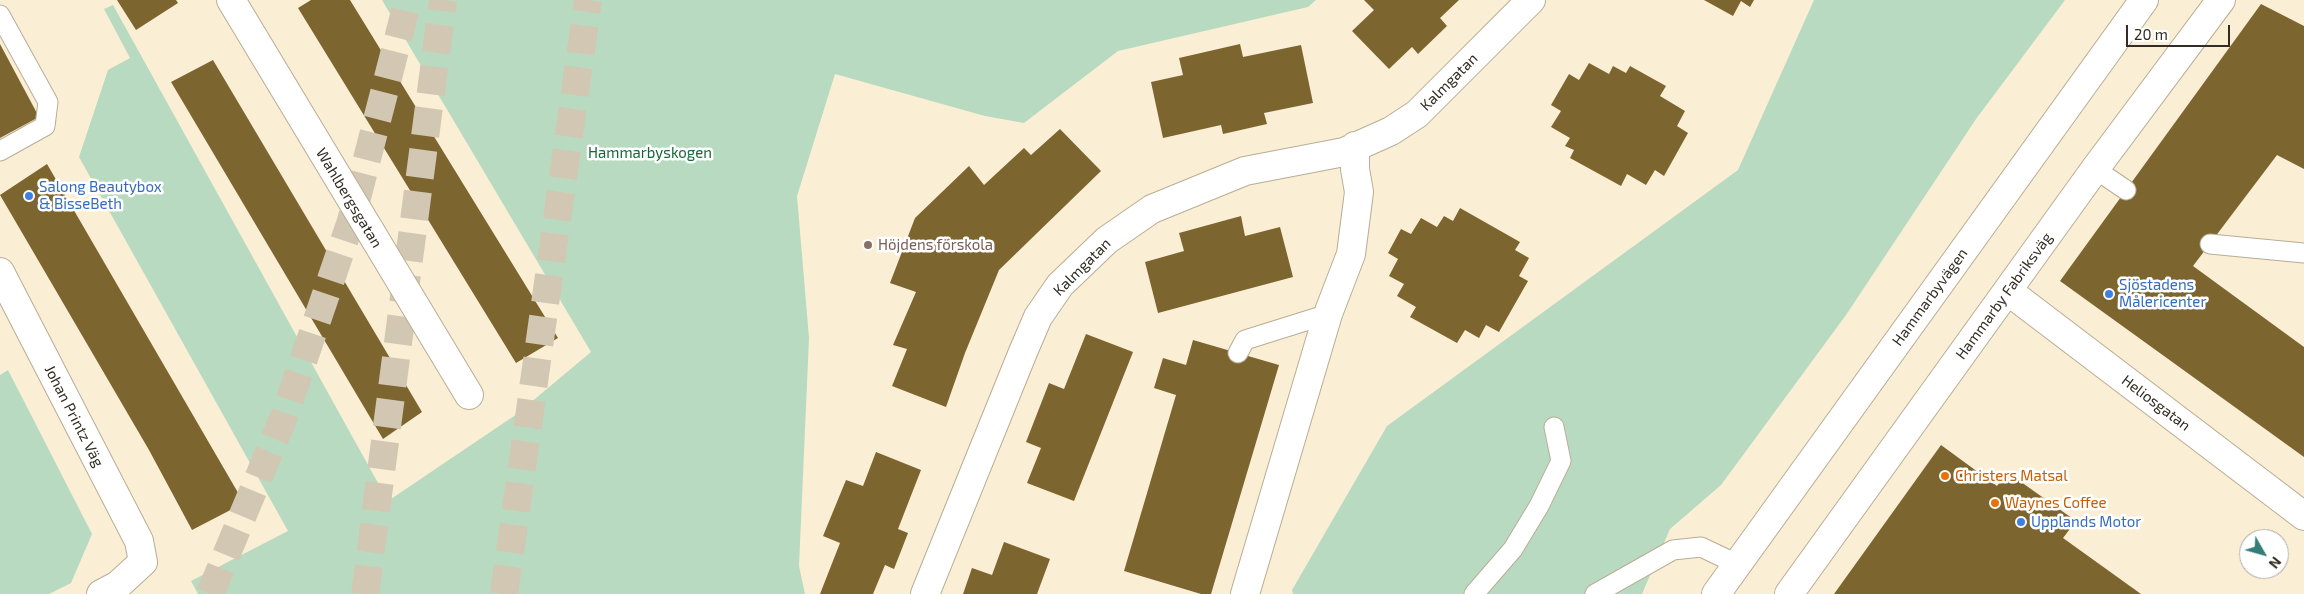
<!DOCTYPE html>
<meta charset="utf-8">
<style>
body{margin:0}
#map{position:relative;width:2304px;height:594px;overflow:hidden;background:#faeed5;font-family:"Exo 2",sans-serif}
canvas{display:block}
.north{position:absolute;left:2239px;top:529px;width:50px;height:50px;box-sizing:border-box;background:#fff;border:1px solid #adaba7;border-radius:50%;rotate:128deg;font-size:14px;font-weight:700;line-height:20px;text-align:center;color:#322d24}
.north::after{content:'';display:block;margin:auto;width:18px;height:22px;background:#337c77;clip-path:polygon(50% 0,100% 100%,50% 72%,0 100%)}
.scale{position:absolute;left:2126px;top:25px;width:104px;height:22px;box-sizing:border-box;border:2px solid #322d24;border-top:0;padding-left:6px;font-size:15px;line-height:18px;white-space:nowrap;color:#322d24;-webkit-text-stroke:4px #fff;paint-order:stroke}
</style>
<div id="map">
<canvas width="2304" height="594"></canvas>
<div class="north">N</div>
<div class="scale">20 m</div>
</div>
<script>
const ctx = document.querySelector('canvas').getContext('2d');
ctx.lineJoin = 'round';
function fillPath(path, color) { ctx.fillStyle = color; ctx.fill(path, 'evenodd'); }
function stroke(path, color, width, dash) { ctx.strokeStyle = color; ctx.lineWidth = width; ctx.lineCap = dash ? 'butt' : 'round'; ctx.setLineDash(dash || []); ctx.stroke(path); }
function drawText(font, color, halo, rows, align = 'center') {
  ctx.font = font + ' "Exo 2",sans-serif'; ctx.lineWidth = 5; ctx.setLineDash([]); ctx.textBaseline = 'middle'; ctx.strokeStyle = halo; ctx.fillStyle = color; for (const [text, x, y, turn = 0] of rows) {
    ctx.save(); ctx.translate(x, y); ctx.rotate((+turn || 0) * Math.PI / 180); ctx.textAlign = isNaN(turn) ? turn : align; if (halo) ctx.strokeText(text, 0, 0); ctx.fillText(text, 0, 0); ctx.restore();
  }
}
const green = new Path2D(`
 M382 0H1316L1308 7 1118 51 1024 123 985 116 835 74 797 196 809 338 799 566 805 594H198L191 581 288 531 79 157 108 70 130 58 104 9 113 5 388 501 517 414 591 352Z
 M1814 0H2065L1976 119 1846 315 1721 485 1670 529 1642 594H1293L1292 590 1387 426 1738 170Z
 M8 370 92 534 71 583 49 594H0V375Z`);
const building = new Path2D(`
 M117 0H176L178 3 136 30Z
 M311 0H350L558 338 516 363 298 8Z
 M1364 0H1459L1440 18 1447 26 1418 54 1412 47 1389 69 1352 31 1374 10Z
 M1704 0H1754L1750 7 1741 1 1733 16Z
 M2261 4 2304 26V169L2277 155 2193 266 2304 347V457L2060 281Z
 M0 44 39 117 0 138Z
 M1240 44 1243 57 1301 45 1313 103 1264 113 1267 124 1223 134 1221 125 1163 138 1151 82 1183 75 1179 58Z
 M213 60 422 412 383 439 171 82Z
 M1589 63 1609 74 1613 66 1626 73 1630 66 1666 86 1660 96 1685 111 1677 126 1688 133 1664 176 1655 170 1646 185 1627 174 1621 186 1570 158 1574 150 1565 146 1570 138 1551 127 1561 111 1551 105 1569 74 1579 80Z
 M1060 129 1101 171 999 270 965 353 946 407 892 386 907 349 893 345 916 292 890 283 915 218 969 166 984 185 1024 148 1031 155Z
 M47 164 244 503 192 530 149 450 0 195Z
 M1460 208 1520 242 1515 250 1529 258 1519 276 1528 281 1499 332 1486 325 1479 338 1465 330 1457 343 1410 317 1416 307 1397 296 1404 284 1389 276 1398 259 1388 253 1401 229 1411 234 1421 218 1437 227 1444 216 1453 221Z
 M1241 216 1245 236 1280 227 1293 277 1158 313 1145 262 1184 251 1179 233Z
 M1086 334 1133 352 1074 501 1027 483 1041 448 1026 442 1049 383 1064 389Z
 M1193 340 1279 365 1211 594H1201L1124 571 1176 395 1154 388 1163 358 1186 365Z
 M1941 445 1997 486 2007 472 2076 521 2063 538 2141 594H1834Z
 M876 452 921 470 898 529 908 533 894 569 885 565 873 594H820L840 543 823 536 846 480 863 486Z
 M1004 542 1050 559 1037 594H963L972 568 992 575Z`);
const highwayTunnel = new Path2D(`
 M210 594 285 414 351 221 408 0
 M365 594 443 0
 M504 594 588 0`);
const lane = new Path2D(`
 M0 15 48 102 45 126 0 151
 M2095 169 2126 190
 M2210 244 2304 253
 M1238 353 1245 340 1328 314
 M1474 594 1513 549 1539 506 1561 461 1554 427
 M1595 594 1673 550 1701 547 1737 564`);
const street = new Path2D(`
 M231 0 469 395
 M0 272 139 541 143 562 118 585 101 594
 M2008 291 2304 516
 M925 594 1023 352 1038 317 1060 285 1107 240 1152 209 1245 171 1344 152 1391 131 1417 114 1531 0
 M1245 594 1328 314 1351 254 1359 192 1355 169V146
 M1789 594 2095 169 2221 0`);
const secondary = new Path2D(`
 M1716 594 2144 0`);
const markers = [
 [29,196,5,"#3f7fe0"],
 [868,245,5,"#8d6e63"],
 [2109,294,5,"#3f7fe0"],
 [1945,476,5,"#e8710a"],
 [1995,503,5,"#e8710a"],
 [2021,522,5,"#3f7fe0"]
];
const streetNames = [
 ["Kalmgatan",1449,82,-45],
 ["Wahlbergsgatan",349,198,59],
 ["Kalmgatan",1082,267,-45],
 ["Hammarby Fabriksväg",2004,296,-54],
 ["Hammarbyvägen",1930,297,-54],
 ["Heliosgatan",2156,403,37],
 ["Johan Printz Väg",74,416,63]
];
const parkNames = [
 ["Hammarbyskogen",650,153]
];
const shopNames = [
 ["Salong Beautybox",39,187],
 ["& BisseBeth",39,204],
 ["Sjöstadens",2119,285],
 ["Målericenter",2119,302],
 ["Upplands Motor",2031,522]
];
const educationNames = [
 ["Höjdens förskola",878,245]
];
const foodNames = [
 ["Christers Matsal",1955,476],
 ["Waynes Coffee",2005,503]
];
fillPath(green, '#b8dac0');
fillPath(building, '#7d6530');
stroke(highwayTunnel, '#d2c7b2', 28, [28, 14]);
stroke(lane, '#b8ad95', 21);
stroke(street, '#b8ad95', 30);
stroke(secondary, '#b8ad95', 30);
stroke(lane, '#fff', 19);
stroke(street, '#fff', 28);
stroke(secondary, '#fff', 28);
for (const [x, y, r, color] of markers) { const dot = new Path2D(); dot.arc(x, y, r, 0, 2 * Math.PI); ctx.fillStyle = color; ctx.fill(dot); stroke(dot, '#fff', 2); }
drawText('15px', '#322d24', '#fff', streetNames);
drawText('15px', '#176738', '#fff', parkNames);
drawText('15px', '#366cbe', '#fff', shopNames, 'left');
drawText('15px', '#785e54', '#fff', educationNames, 'left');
drawText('15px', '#c56008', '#fff', foodNames, 'left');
</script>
